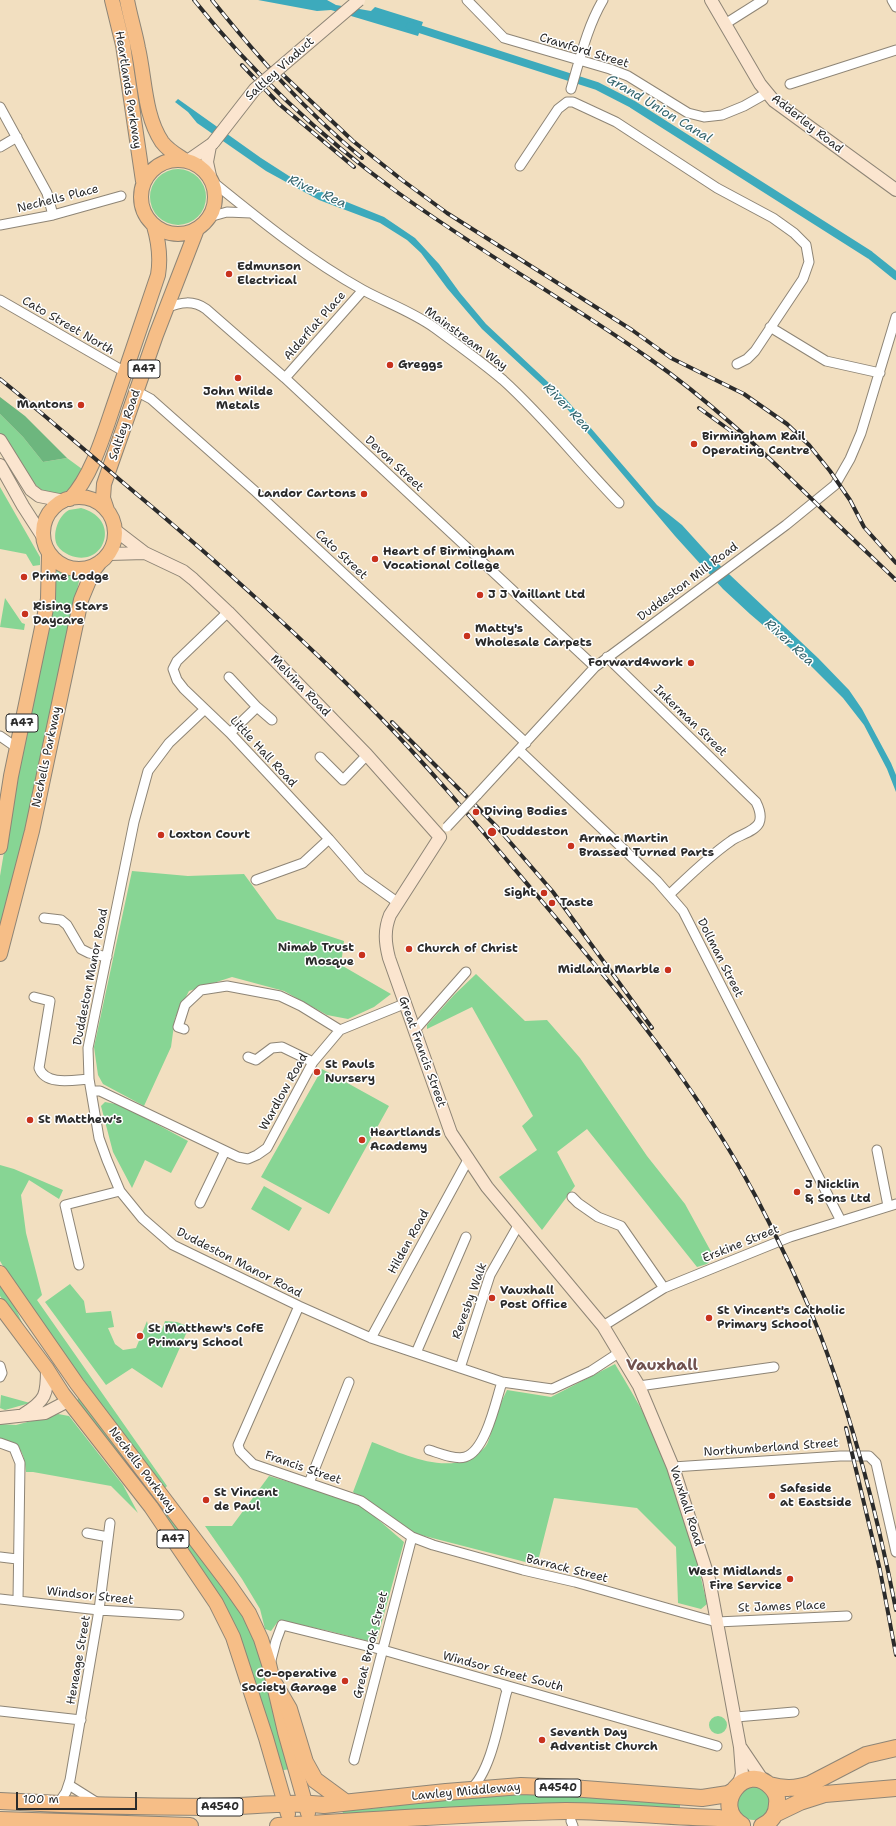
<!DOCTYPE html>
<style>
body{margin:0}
#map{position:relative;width:896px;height:1826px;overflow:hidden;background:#f2dfc0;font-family:"Shantell Sans",sans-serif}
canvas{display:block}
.scale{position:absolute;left:16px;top:1792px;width:121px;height:18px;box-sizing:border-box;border:2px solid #2b2b2b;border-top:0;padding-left:5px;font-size:12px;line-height:14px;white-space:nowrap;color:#2b2b2b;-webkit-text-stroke:3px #fff;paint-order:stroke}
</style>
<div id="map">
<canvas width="896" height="1826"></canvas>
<div class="scale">100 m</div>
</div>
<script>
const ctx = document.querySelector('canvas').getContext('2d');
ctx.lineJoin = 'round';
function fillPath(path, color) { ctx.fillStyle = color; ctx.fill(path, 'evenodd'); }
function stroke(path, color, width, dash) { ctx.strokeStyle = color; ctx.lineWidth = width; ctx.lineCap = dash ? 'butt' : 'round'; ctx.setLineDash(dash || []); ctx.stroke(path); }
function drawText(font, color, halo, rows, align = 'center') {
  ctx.font = font + ' "Shantell Sans",sans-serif'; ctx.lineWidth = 3; ctx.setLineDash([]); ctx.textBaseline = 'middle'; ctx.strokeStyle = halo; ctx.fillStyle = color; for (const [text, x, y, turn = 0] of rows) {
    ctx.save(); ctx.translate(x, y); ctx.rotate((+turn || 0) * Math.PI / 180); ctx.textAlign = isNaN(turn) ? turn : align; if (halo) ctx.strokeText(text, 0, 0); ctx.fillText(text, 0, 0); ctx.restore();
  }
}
const green = new Path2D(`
 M150 197a28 28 0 1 1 56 0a28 28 0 1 1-56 0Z
 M0 414 23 437 43 462 67 458 82 469C80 476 74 485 68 490 45 507 25 472 15 457 10 449 3 441 0 433 0 427 0 420 0 414Z
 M0 487 40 557V565L33 566 26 554 0 549Z
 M81 508C123 519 104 570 69 555 65 553 60 550 57 545 52 534 58 516 69 510 73 509 78 509 81 508Z
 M57 569 73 576 83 575 79 581 43 756 0 934V876L20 757 54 594Z
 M5 598 22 623 25 624 24 630 0 627Z
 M132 871 188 876 244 874 277 919 344 941 341 965 391 994 374 1007 348 1019 327 1015 284 991 232 977 189 991 175 1018 171 1047 144 1106 103 1084 98 1075 94 1047Z
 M476 974 525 1021 547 1020 580 1058 647 1156 685 1204 714 1257 707 1264 697 1267 587 1129 557 1152 575 1186 542 1230 499 1177 537 1150 522 1126 533 1116 472 1007 427 1029V1025L454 995Z
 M322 1069 389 1106 329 1214 261 1177Z
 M105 1102 121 1105 188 1141 171 1173 145 1160 132 1188 113 1152 101 1106Z
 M0 1165 14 1169 63 1190 59 1199 29 1180 21 1195 26 1233 42 1295 37 1300 167 1486 164 1489 17 1290 0 1261Z
 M264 1186 302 1208 289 1231 251 1209Z
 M0 1280 10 1296 25 1329 24 1331 0 1296Z
 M70 1284 84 1301 86 1313 111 1311 114 1327 108 1328 115 1344 123 1350 136 1348 147 1321 149 1331 162 1330 165 1321 177 1322 189 1327 162 1388 132 1368 106 1385 45 1302Z
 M615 1364C627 1384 639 1404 650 1425 677 1479 694 1545 707 1604L701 1609 678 1603 676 1547 637 1508 554 1498 537 1565 409 1532 353 1492 372 1442C406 1455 455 1480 485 1447 490 1442 493 1423 496 1415 499 1407 503 1398 507 1390L551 1397Z
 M1 1395 30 1403 5 1410 0 1408Z
 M81 1396 227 1586 249 1625 259 1649 290 1769 278 1771 221 1602 205 1573 77 1403 78 1398Z
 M58 1414 69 1416 123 1485 138 1513 111 1486 33 1472H26C24 1451 21 1445 0 1439V1424L16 1425Z
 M269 1476 359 1503 404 1542 376 1643 329 1631 279 1620 271 1631 265 1629 260 1609 242 1579 205 1526H232Z
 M709 1725a9 9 0 1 1 18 0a9 9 0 1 1-18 0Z
 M737 1803a17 17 0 1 1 34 0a17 17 0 1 1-34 0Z
 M548 1793 680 1804V1812L344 1815 342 1811 389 1807 459 1796Z`);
const forest = new Path2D(`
 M0 397 25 416 67 458 43 462 23 437 0 414Z`);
const water = new Path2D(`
 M258 0H327L336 5 371 11 375 7 423 22 418 36 331 10 317 11Z
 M178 99 261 158 289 176 312 188 384 217 415 238 439 264 460 293 486 324 565 398 657 505 682 525 712 558 818 658 849 690 862 709 891 763 896 775V792L887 769 864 725 843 698 811 666 750 614 723 589 675 536 563 404 482 329 447 288 421 253 407 240 380 223 319 200 266 171 197 123 188 112 175 102Z`);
const canal = new Path2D(`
 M410 26 597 86 632 104 870 255 896 276`);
const street = new Path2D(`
 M467 0 504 38 610 69 628 76 688 113 704 117 722 115 744 106 767 93
 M892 0 896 7
 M725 24 763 0
 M790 84 896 50
 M571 89C580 59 587 27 603 0
 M0 107 47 193 53 215
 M0 147 17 137
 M520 166 558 109 567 102H573L616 122 717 188 773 218 794 233 806 245 809 262 803 279 755 351 747 359 737 364
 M213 182C261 221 309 260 363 290 387 303 413 312 435 328 458 345 482 362 503 380 545 418 580 463 619 503
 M209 217 227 212 251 213
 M0 225 53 215 121 196
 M0 300 125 372
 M166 308C181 302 193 300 206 309L285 378 595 667
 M770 327 826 361 880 373
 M285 378 363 290
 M136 391 151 399 256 492 526 743
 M228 612 177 661 173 669 177 680 184 689 230 733 329 839 362 877 397 902
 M607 657 756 802C759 808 762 816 759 823 754 832 739 835 731 841 708 857 690 875 670 894
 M229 677 257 707 230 733
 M257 707 272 720
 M205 709 169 743 148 771 134 822 88 1048 89 1079 99 1138 107 1160 120 1191 142 1218 173 1245 299 1306 371 1338 502 1382 552 1389 591 1371 620 1352
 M0 736 13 745H17
 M519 750 657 881 683 911 841 1221
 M320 757 343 780 367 755
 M477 795 595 667 786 525 835 485 850 459 861 433 896 317
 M256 880 303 863 329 839
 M44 918 61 920 67 925 81 949 89 953 107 957
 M34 997 50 1001 39 1068C46 1086 73 1080 89 1079
 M184 1029 178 1027 185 1005 201 990 227 986 280 996 301 1006 340 1030
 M414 1031 466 972
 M248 1057 256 1060 272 1048 282 1047 313 1062
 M91 1091H100L238 1157 248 1159 257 1155 267 1148 313 1062 340 1030 404 1004
 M877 1150 888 1206
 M572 1197 578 1203 598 1217 621 1226 664 1288
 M200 1203 225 1151
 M79 1265 65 1205 120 1191
 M299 1306 238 1445 240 1451 253 1464 361 1501 412 1537 433 1545 523 1570 575 1582 698 1617 717 1622 847 1616
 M603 1326 664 1288 790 1237 896 1204
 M371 1338 469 1158
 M416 1353 466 1237
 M0 1366 2 1373 0 1377
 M460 1368 490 1275 519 1224
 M639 1386 774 1367
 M0 1443 14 1448 20 1463 18 1600
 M429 1450C439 1453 455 1460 465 1457 486 1451 496 1400 502 1382
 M673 1467 840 1456H869L876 1463 896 1552
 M309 1483 349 1382
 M87 1533 108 1537
 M0 1557 17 1559
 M0 1599 99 1610 179 1615
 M270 1664 276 1641 282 1625 383 1650 717 1746
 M0 1711 81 1720
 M736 1717 794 1712
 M354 1760 412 1537
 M69 1785 96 1802
 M470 1790C491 1772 499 1721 506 1694L507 1691 504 1685
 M58 1804 66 1792 70 1780 99 1610 110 1523
 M571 1821 573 1826`);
const secondary = new Path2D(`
 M711 0 760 84 774 101 896 190
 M189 160 212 144
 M210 176 207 162 210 146
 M0 440 31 490 39 496 64 501
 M0 465 23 506 43 537
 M115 530 145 553 183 571 193 579 228 612 367 755 440 837 390 915C384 930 385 942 389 958L451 1133 487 1187 603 1326 639 1386 673 1467 709 1579 740 1747 742 1774 738 1785
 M109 554 145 553
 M24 1414C46 1400 47 1395 47 1369
 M0 1418 45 1413 68 1401
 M741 1748 764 1782`);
const primary = new Path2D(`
 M112 0 123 45 143 181
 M127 0C130 16 135 32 138 48 145 78 144 115 162 142 168 150 175 154 183 159
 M141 197a37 37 0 1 1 74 0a37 37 0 1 1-74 0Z
 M43 533a36 36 0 1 1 72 0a36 36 0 1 1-72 0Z
 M70 499C93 475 105 430 116 399 130 358 144 317 158 275 161 257 159 243 154 226
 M107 510 103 498 104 484 156 335 197 229
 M0 847 11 776 48 599 49 554
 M0 954 32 831 81 600 93 571 100 562
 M0 1273 77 1384 228 1583 249 1613 261 1639 269 1664 285 1732 308 1813
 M0 1306 47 1369 63 1394 151 1507 216 1603 233 1637 266 1738 288 1814`);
const highway = new Path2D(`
 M275 1685 289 1709 305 1762 315 1780 345 1802
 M769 1785C784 1789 795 1789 810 1784L866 1755 896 1748
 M0 1801C70 1805 141 1807 211 1807 248 1807 286 1801 324 1805L446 1792 521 1786 571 1788 702 1798 728 1794 733 1791
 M775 1814 800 1802 825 1794 896 1788
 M0 1820 190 1826
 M742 1825C710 1806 746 1760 771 1787 776 1792 778 1798 777 1804 777 1814 771 1822 762 1826
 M278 1826C374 1820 470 1813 566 1811 617 1811 667 1817 718 1818L736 1821`);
const rail = new Path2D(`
 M194 0C252 73 321 137 397 192 479 251 567 301 650 359 712 402 766 455 820 507 845 532 871 556 896 580
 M212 0C258 57 305 111 362 158
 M242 65 279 104 354 167
 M279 71 353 141 402 180 447 213 632 330 671 358 744 394 787 424 809 445 830 471 850 500 864 527 896 563
 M0 379C41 412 80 446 120 480 210 555 298 633 380 717 436 775 488 838 540 899 620 993 698 1088 756 1197 782 1247 808 1300 827 1353 857 1436 879 1523 896 1610
 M699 408 742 439
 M392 722 497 827 553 892 652 1028
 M846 1428 880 1570 896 1655`);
const streetBridge = new Path2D(`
 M447 827 477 795`);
const secondaryBridge = new Path2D(`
 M213 143 255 89 359 0`);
const markers = [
 [229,274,4,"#c8321e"],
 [390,365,4,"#c8321e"],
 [238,378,4,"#c8321e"],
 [81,405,4,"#c8321e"],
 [694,444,4,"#c8321e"],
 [364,494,4,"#c8321e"],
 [375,559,4,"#c8321e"],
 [24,577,4,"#c8321e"],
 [480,595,4,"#c8321e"],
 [25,614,4,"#c8321e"],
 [467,636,4,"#c8321e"],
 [691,663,4,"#c8321e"],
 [476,812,4,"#c8321e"],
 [492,832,5,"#c8321e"],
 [161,835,4,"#c8321e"],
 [571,846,4,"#c8321e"],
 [544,893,4,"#c8321e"],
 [552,903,4,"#c8321e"],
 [409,949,4,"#c8321e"],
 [362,955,4,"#c8321e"],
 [668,970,4,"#c8321e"],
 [317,1072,4,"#c8321e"],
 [30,1120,4,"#c8321e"],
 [362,1140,4,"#c8321e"],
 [797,1192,4,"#c8321e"],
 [492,1298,4,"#c8321e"],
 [709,1318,4,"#c8321e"],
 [140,1336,4,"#c8321e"],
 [772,1496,4,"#c8321e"],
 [206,1500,4,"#c8321e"],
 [790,1579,4,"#c8321e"],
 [345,1681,4,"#c8321e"],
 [542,1740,4,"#c8321e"]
];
const shields = [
 [144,369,32],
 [22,723,32],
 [173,1539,32],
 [558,1788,46],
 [220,1807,46]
];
const shieldNames = [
 ["A47",144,369],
 ["A47",22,723],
 ["A47",173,1539],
 ["A4540",558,1788],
 ["A4540",220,1807]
];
const streetNames = [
 ["Crawford Street",584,51,17],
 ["Saltley Viaduct",280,69,-42],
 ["Heartlands Parkway",128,90,81],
 ["Adderley Road",807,124,38],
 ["Nechells Place",58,199,-14],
 ["Cato Street North",68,326,30],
 ["Alderflat Place",315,326,-49],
 ["Mainstream Way",466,339,36],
 ["Saltley Road",125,425,-71],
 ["Devon Street",394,464,43],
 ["Cato Street",341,555,43],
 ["Duddeston Mill Road",688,582,-37],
 ["Melvina Road",300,686,46],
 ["Inkerman Street",690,721,44],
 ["Little Hall Road",263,752,47],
 ["Nechells Parkway",47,757,-78],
 ["Dollman Street",720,958,63],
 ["Duddeston Manor Road",91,977,-79],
 ["Great Francis Street",422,1052,70],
 ["Wardlow Road",284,1092,-61],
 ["Hilden Road",409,1242,-61],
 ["Erskine Street",741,1244,-22],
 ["Duddeston Manor Road",239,1263,27],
 ["Revesby Walk",470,1301,-70],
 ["Northumberland Street",771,1448,-4],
 ["Francis Street",303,1468,19],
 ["Nechells Parkway",142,1470,53],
 ["Vauxhall Road",686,1506,72],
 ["Barrack Street",567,1569,14],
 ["Windsor Street",90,1596,6],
 ["St James Place",782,1607,-2],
 ["Great Brook Street",371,1645,-76],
 ["Heneage Street",79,1660,-80],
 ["Windsor Street South",503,1672,15],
 ["Lawley Middleway",466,1792,-5]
];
const poiNames = [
 ["Edmunson",237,267],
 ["Electrical",237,281],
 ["Greggs",398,365],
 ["John Wilde",238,392,"center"],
 ["Metals",238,406,"center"],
 ["Mantons",73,405,"right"],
 ["Birmingham Rail",702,437],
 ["Operating Centre",702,451],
 ["Landor Cartons",356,494,"right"],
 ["Heart of Birmingham",383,552],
 ["Vocational College",383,566],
 ["Prime Lodge",32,577],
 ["J J Vaillant Ltd",488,595],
 ["Rising Stars",33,607],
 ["Daycare",33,621],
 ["Matty's",475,629],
 ["Wholesale Carpets",475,643],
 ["Forward4work",683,663,"right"],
 ["Diving Bodies",484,812],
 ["Duddeston",501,832],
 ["Loxton Court",169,835],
 ["Armac Martin",579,839],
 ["Brassed Turned Parts",579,853],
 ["Sight",536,893,"right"],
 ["Taste",560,903],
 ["Nimab Trust",354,948,"right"],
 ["Mosque",354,962,"right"],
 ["Church of Christ",417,949],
 ["Midland Marble",660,970,"right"],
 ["St Pauls",325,1065],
 ["Nursery",325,1079],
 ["St Matthew's",38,1120],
 ["Heartlands",370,1133],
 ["Academy",370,1147],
 ["J Nicklin",805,1185],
 ["& Sons Ltd",805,1199],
 ["Vauxhall",500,1291],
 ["Post Office",500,1305],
 ["St Vincent's Catholic",717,1311],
 ["Primary School",717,1325],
 ["St Matthew's CofE",148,1329],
 ["Primary School",148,1343],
 ["Safeside",780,1489],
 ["at Eastside",780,1503],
 ["St Vincent",214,1493],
 ["de Paul",214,1507],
 ["West Midlands",782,1572,"right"],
 ["Fire Service",782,1586,"right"],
 ["Co-operative",337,1674,"right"],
 ["Society Garage",337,1688,"right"],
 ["Seventh Day",550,1733],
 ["Adventist Church",550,1747]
];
const waterNames = [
 ["Grand Union Canal",659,109,31],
 ["River Rea",317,192,24],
 ["River Rea",567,408,46],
 ["River Rea",789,643,43]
];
const districtNames = [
 ["Vauxhall",662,1366]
];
fillPath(green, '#87d594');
fillPath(forest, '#6db67e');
fillPath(water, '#3daabc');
stroke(canal, '#3daabc', 8);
stroke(street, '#8e8576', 11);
stroke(secondary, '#8e8576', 14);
stroke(primary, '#8e8576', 16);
stroke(highway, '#8e8576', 18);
stroke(street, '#fff', 9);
stroke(secondary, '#fbe5cf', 12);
stroke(primary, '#f6be87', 14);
stroke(highway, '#f6be87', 16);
stroke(rail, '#2b2b2b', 4);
stroke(rail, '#fff', 2.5, [8]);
stroke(streetBridge, '#8e8576', 11, []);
stroke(secondaryBridge, '#8e8576', 14, []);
stroke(streetBridge, '#fff', 9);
stroke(secondaryBridge, '#fbe5cf', 12);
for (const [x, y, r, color] of markers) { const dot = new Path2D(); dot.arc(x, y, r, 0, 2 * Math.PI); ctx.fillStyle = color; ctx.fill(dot); stroke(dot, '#fff', 1.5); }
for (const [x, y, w] of shields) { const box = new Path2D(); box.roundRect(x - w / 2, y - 9, w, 18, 3); ctx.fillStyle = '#fff'; ctx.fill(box); stroke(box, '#2b2b2b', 1); }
drawText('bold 11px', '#2b2b2b', null, shieldNames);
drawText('12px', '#2b2b2b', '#fff', streetNames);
drawText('bold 12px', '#2b2b2b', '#fff', poiNames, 'left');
drawText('italic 13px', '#33646c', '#fff', waterNames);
drawText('bold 16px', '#70524f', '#fff', districtNames);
</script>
